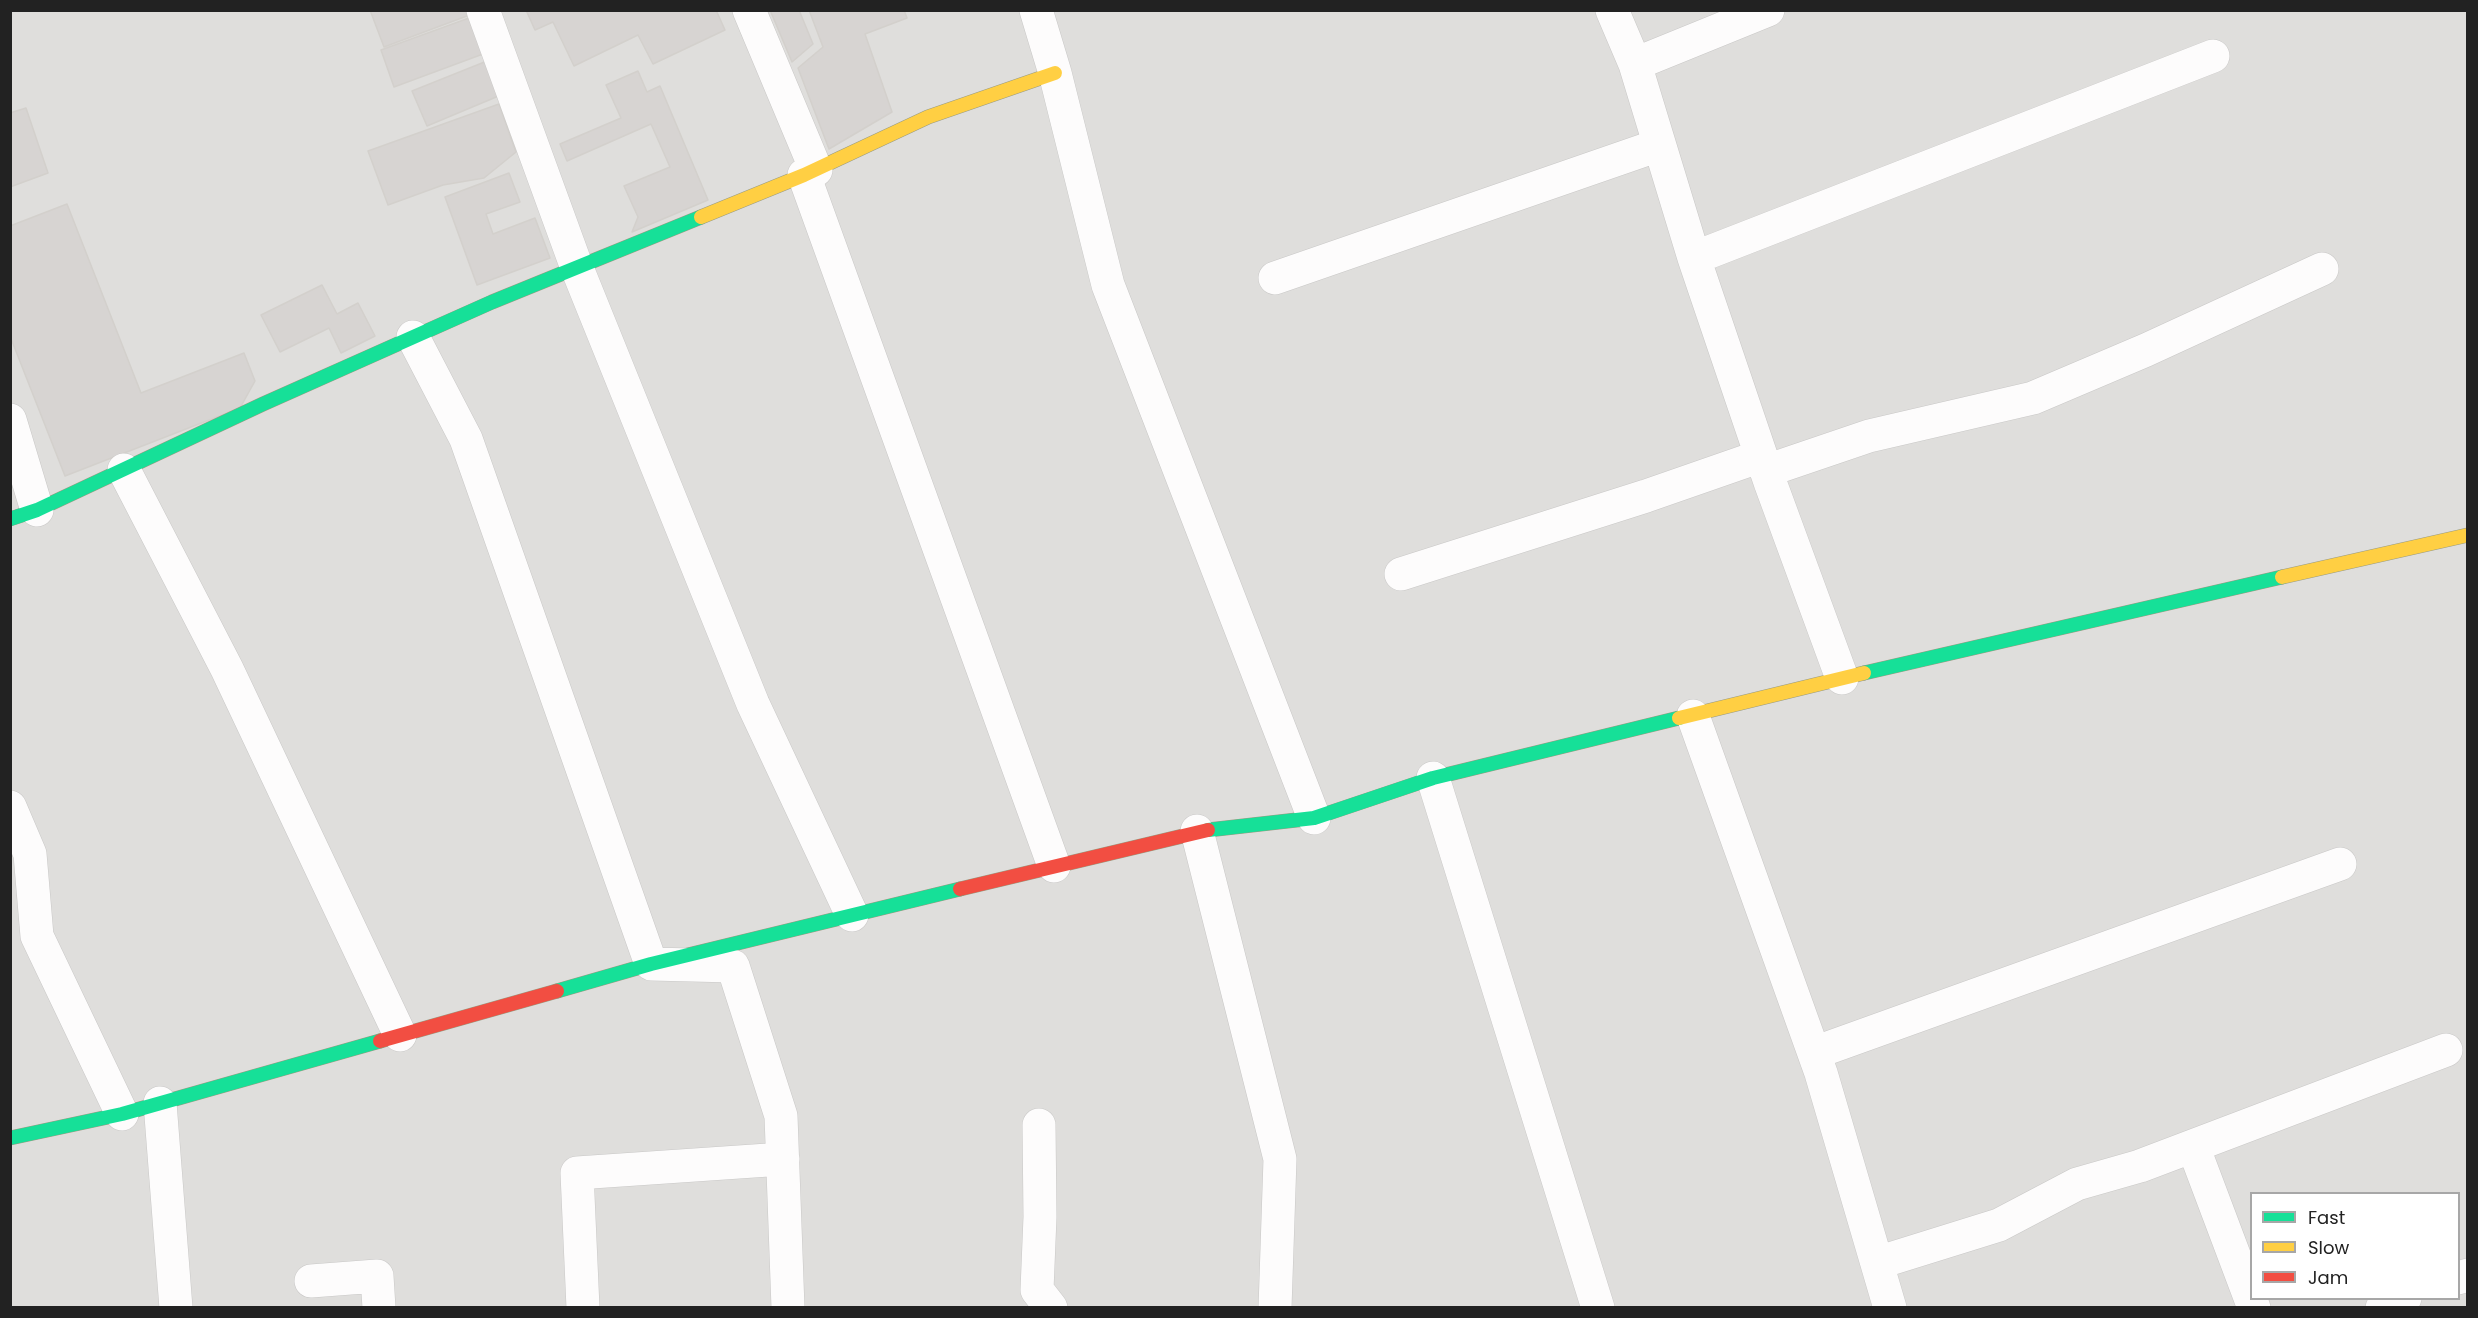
<!DOCTYPE html>
<style>
body{margin:0}
#map{position:relative;width:2478px;height:1318px;overflow:hidden;background:#f0eeeb;font-family:Poppins,sans-serif}
canvas{display:block}
.frame{position:absolute;inset:0;border:12px solid #222;pointer-events:none}
.legend{position:absolute;left:2250px;top:1192px;width:210px;height:108px;box-sizing:border-box;background:#fff;border:2px solid #a7a7a7;margin:0;padding:8px 10px;list-style:none;font-size:18px;color:#222}
.legend li{display:flex;align-items:center;gap:12px;height:30px}
.legend b{width:30px;border:2px solid #a7a7a7}
</style>
<div id="map">
<canvas width="2478" height="1318"></canvas>
<div class="frame"></div>
<ul class="legend">
<li><b style="height:8px;background:#16e098"></b>Fast</li>
<li><b style="height:8px;background:#ffcf43"></b>Slow</li>
<li><b style="height:8px;background:#f24e42"></b>Jam</li>
</ul>
</div>
<script>
const ctx = document.querySelector('canvas').getContext('2d');
ctx.lineJoin = 'round';
function fillPath(path, color) { ctx.fillStyle = color; ctx.fill(path, 'evenodd'); }
function stroke(path, color, width, dash) { ctx.strokeStyle = color; ctx.lineWidth = width; ctx.lineCap = dash ? 'butt' : 'round'; ctx.setLineDash(dash || []); ctx.stroke(path); }
const residential = new Path2D(`
 M10 11H2467V1307H11ZM2252 1194H2458V1298H2252Z`);
const building = new Path2D(`
 M370 10H474L475 13 384 47Z
 M526 10H716L725 30 653 64 638 35 574 66 553 22 535 30Z
 M770 10H799L813 44 792 62Z
 M809 10H904L907 18 865 34 892 112 829 149 798 68 823 47Z
 M469 18 483 54 394 87 381 50Z
 M487 61 501 95 427 126 412 91Z
 M638 71 647 92 660 86 708 200 632 232 638 217 624 186 670 167 651 124 567 161 560 144 621 118 606 85Z
 M499 104 516 152 484 178 443 185 388 205 368 151Z
 M26 108 48 173 10 187V113Z
 M509 173 520 202 486 214 493 234 535 218 550 258 477 285 445 197Z
 M67 204 141 393 244 353 255 381 240 408 65 476 10 336V226Z
 M322 285 337 314 358 303 375 336 341 353 329 328 280 352 261 315Z`);
const street = new Path2D(`
 M483 10 577 268 753 704 852 915
 M749 10 816 170
 M1036 10 1055 73 1108 285 1314 818
 M1612 10 1635 64 1694 258 1770 482 1842 678
 M1635 64 1768 10
 M804 175 1054 866
 M1694 258 2213 56
 M1275 278 1659 145
 M413 337 466 439 651 964 733 966 781 1116 788 1308
 M10 420 37 510
 M124 470 227 669 400 1035
 M1766 471 1869 436 2033 398 2146 350 2322 269
 M1401 574 1646 496 1761 456
 M1693 716 1821 1073 1890 1308
 M1433 778 1598 1308
 M10 807 30 854 37 936 122 1114
 M1197 831 1280 1159 1275 1308
 M1814 1053 2340 864
 M160 1103 176 1308
 M1039 1125 1040 1217 1037 1290 1051 1308
 M2193 1146 2254 1308
 M1877 1263 1999 1225 2077 1184 2140 1166 2446 1050
 M2458 1278 2468 1275
 M311 1281 377 1276 379 1308
 M583 1308 577 1173 783 1159
 M2382 1308 2405 1298`);
const fast = new Path2D(`
 M10 519 37 510 263 404 492 302 701 217
 M1864 673 2282 577
 M1208 830 1314 818 1433 778 1679 718
 M557 991 651 964 960 889
 M10 1138 122 1114 380 1041`);
const slow = new Path2D(`
 M701 217 804 175 928 117 1055 73
 M2282 577 2468 535
 M1679 718 1864 673`);
const jam = new Path2D(`
 M960 889 1208 830
 M380 1041 557 991`);
fillPath(residential, '#dfdedc');
fillPath(building, '#d7d4d2');
stroke(building, '#d3d0cc', 1.5);
stroke(street, '#c9c8c7', 34);
stroke(fast, '#999b81', 15);
stroke(slow, '#999b81', 15);
stroke(jam, '#999b81', 15);
stroke(street, '#fdfcfc', 33);
stroke(fast, '#16e098', 14);
stroke(slow, '#ffcf43', 14);
stroke(jam, '#f24e42', 14);
</script>
